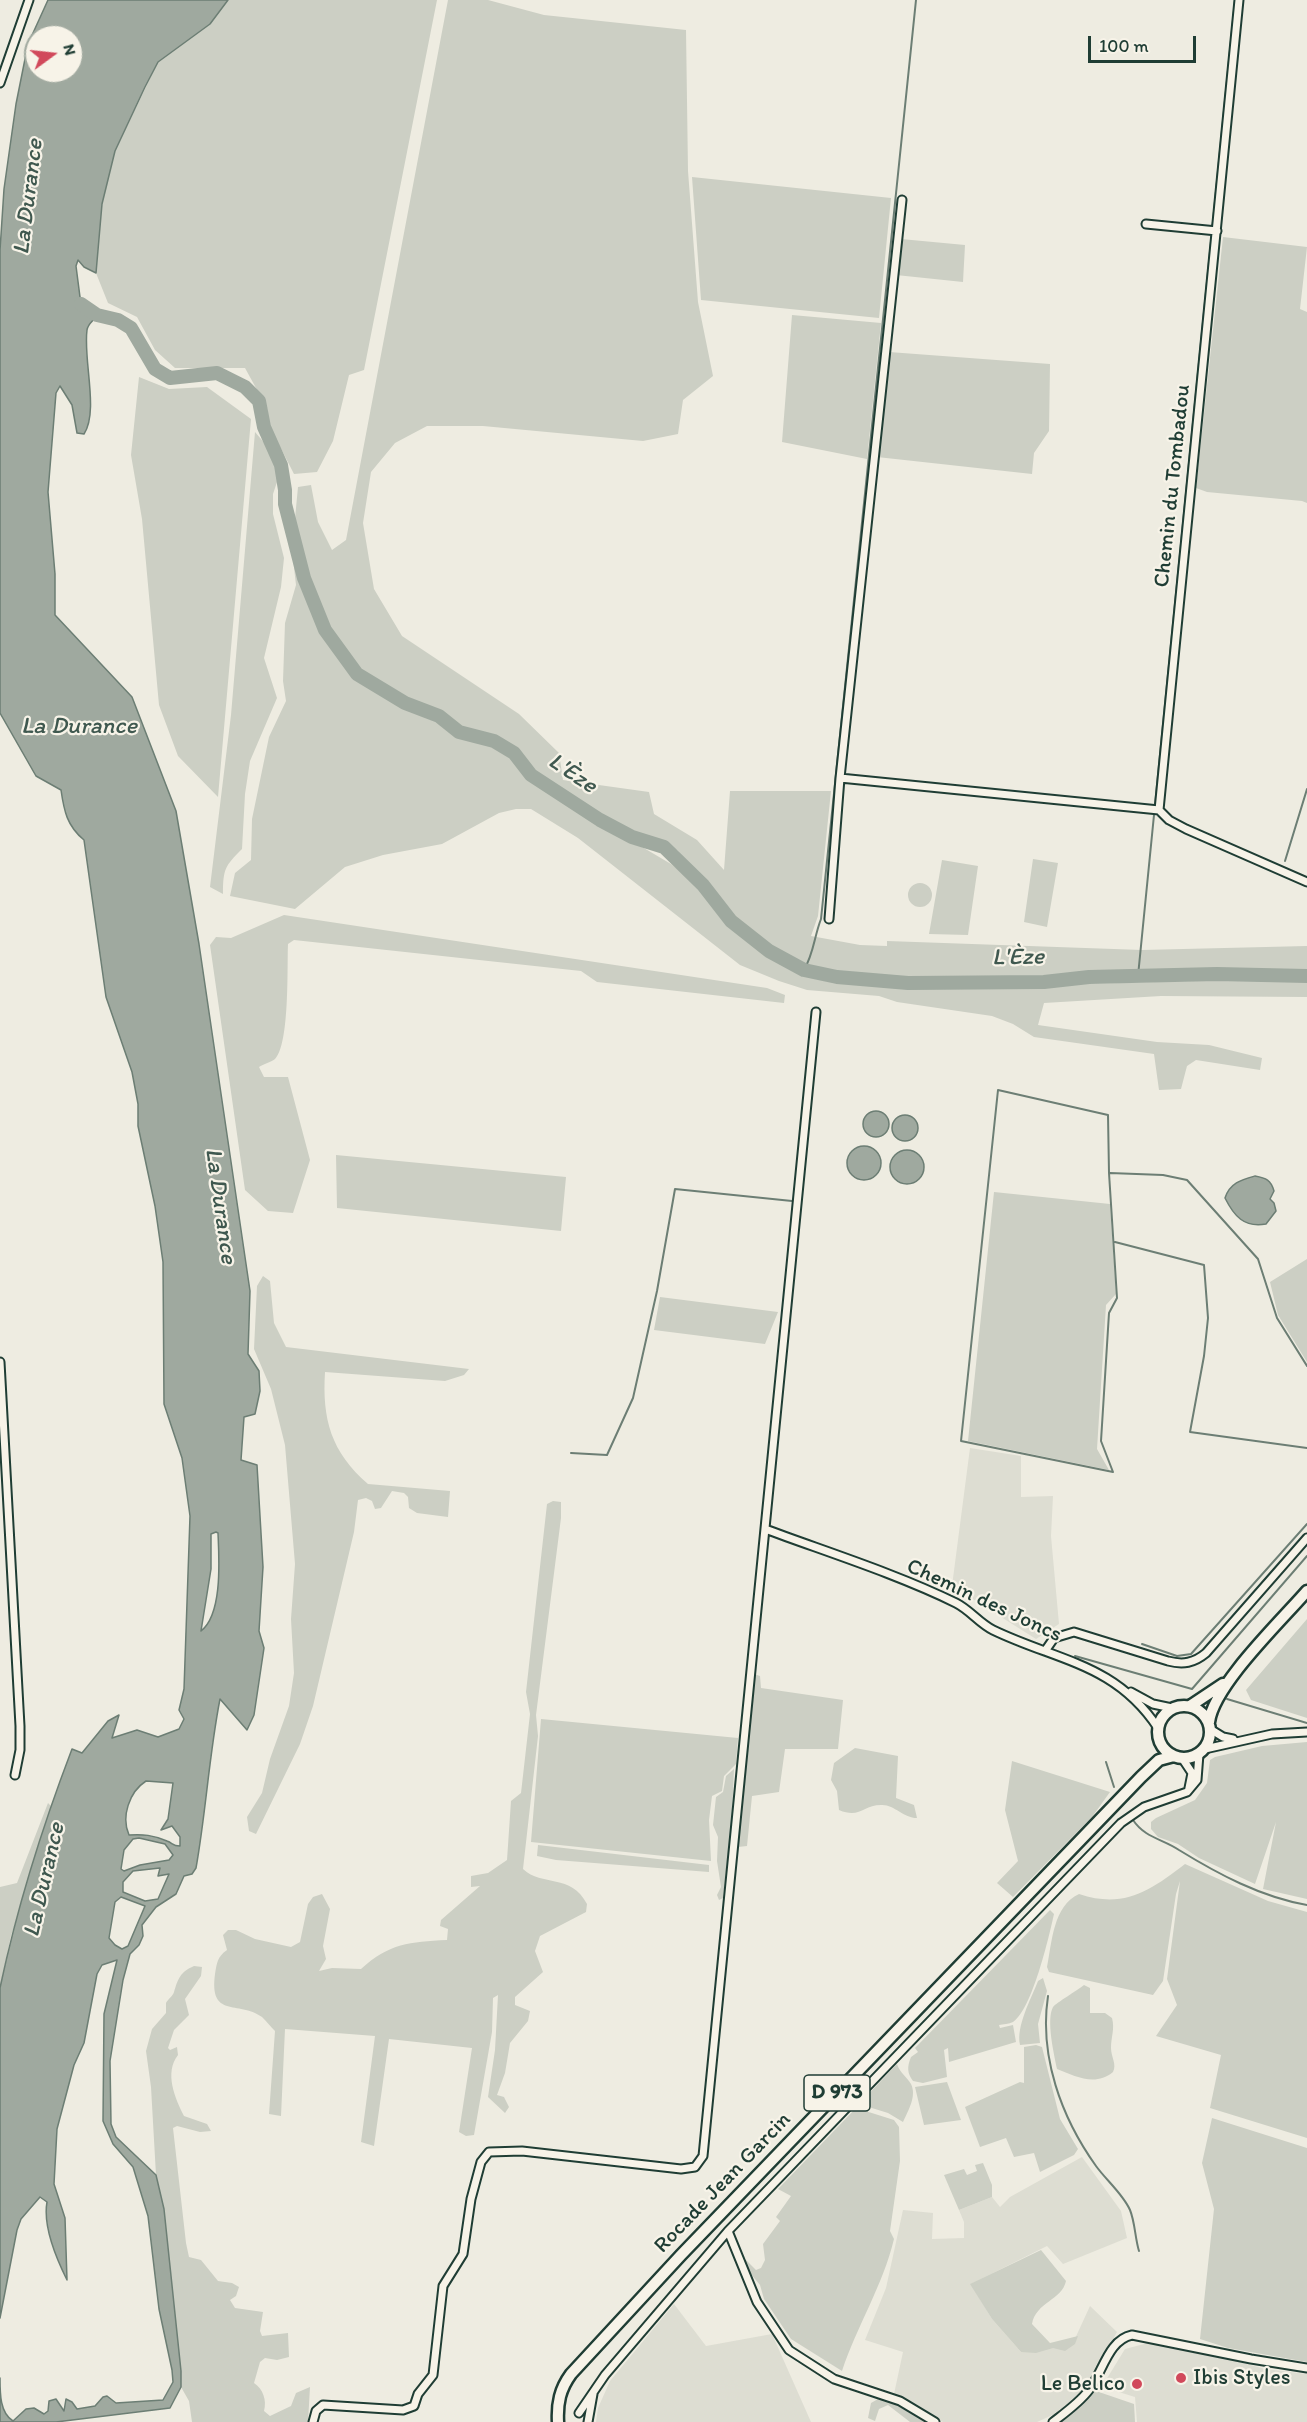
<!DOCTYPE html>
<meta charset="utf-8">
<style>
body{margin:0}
#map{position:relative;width:1307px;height:2422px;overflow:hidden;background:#eeece1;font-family:Itim,sans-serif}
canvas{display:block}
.north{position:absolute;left:24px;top:24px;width:60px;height:60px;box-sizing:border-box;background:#f7f3e8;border:2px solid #a1aaa0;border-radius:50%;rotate:75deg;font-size:16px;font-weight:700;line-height:24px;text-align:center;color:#1f3d34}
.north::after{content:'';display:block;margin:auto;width:21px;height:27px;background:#d1495b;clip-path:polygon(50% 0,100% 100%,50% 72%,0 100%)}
.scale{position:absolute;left:1088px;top:36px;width:108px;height:27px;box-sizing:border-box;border:3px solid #1f3d34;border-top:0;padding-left:8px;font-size:18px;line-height:21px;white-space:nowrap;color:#1f3d34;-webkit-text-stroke:4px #f7f3e8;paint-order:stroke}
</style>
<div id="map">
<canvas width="1307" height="2422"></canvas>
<div class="north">N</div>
<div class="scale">100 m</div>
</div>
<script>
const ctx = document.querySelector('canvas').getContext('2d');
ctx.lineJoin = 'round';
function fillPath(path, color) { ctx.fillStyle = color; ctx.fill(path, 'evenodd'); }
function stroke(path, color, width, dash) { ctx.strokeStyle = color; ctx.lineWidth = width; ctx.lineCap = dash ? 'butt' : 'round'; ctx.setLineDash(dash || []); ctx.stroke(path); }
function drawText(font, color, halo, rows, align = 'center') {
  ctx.font = font + ' Itim,sans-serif'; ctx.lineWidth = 4.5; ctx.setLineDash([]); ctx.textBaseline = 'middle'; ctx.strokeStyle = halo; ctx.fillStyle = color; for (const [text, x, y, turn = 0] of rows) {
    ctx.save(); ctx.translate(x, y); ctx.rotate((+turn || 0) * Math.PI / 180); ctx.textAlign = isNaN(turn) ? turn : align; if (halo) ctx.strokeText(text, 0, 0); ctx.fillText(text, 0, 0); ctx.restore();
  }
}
const built = new Path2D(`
 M970 1448 1021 1456V1497L1053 1496 1051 1536 1059 1624 1036 1639 952 1586Z
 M1082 2157 1121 2211 1127 2238 1063 2264 1047 2246 971 2284 992 2319 1021 2352 1073 2343 1090 2306 1117 2332 1083 2392 1057 2413 1037 2422H943L894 2394 903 2352 865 2340 886 2288 903 2210 933 2213 932 2239 964 2238V2222L959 2210 992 2197 1000 2207 1010 2197Z
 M674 2304 706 2346 772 2334 811 2422H596L598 2408 610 2381Z
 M1148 2343 1225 2358 1265 2369 1307 2374V2422H1137L1135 2397 1099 2386 1106 2380 1125 2349Z`);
const green = new Path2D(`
 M228 0H437L364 370 349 375 333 441 317 472 294 474 269 425 267 408 245 368H175L155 350 137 317 108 303 96 273 102 204 115 151 158 62 210 24Z
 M448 0H488L544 15 686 30 688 171 698 302 713 376 683 400 678 434 643 441 483 426H427L395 443 371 472 363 523 374 589 402 636 519 714 559 753 563 780 649 792 654 814 697 840 724 870 730 791H831L818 916 811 936 860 945 887 946V941L1142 950 1307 946V974L1210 971 907 980 836 973 803 967 766 947 737 921 690 869 678 851 665 842 618 825 559 789 554 795 671 864 690 879 722 918 748 941 799 970 837 980 968 987 1307 978V997L1161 996 1044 1003 1038 1025 1157 1042 1209 1045 1262 1058 1260 1070 1196 1060 1187 1066 1181 1089 1159 1090 1154 1054 1034 1037 1013 1024 992 1016 897 1002 879 996 807 990 779 981 740 965 578 838 531 809H516L499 813 442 844 383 855 345 867 295 909 230 896 235 873 251 860 252 819 269 737 286 701 283 681 285 623 296 585 292 550 298 487 311 485 318 522 332 550 346 540Z
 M692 177 891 198 879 318 701 300Z
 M1223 237 1307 247 1300 309 1307 312V503L1302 501 1207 492 1196 488Z
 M901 239 965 245 963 282 896 275Z
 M792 315 881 323 867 459 782 442Z
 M889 352 1050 364 1049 431 1034 453 1032 474 877 457Z
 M139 377 169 389 207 387 251 419 218 797 178 756 159 705 142 519 131 455Z
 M255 432 267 446 280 473 273 494V514L284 558 281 587 264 658 277 698 250 761 245 794 242 849C225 866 223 869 223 894L210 887 231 715Z
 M1033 859 1058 863 1047 927 1024 922Z
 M942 860 978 866 968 935 929 934Z
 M908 895a12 12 0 1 1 24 0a12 12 0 1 1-24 0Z
 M284 915 767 988 785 995 784 1003 597 982 581 971 294 940 288 944C287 966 290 1044 275 1059 272 1062 263 1064 259 1067L264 1077H288L310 1160 293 1213 268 1211 245 1190 210 945 216 937 231 938Z
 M336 1155 566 1177 561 1231 337 1208Z
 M994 1192 1110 1204 1116 1294 1106 1305 1097 1449 1109 1470 968 1441Z
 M1307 1259V1362L1278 1315 1270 1282Z
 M263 1276 270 1281 274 1323 286 1347 469 1369 464 1375 445 1381 325 1372C322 1419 331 1452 368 1484L450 1491 448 1517 417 1513 409 1508 408 1497 404 1493 392 1491 381 1508 375 1509 372 1501 366 1498 358 1500 354 1532 313 1706 300 1744 256 1834 249 1831 247 1817 262 1793 270 1759 289 1706 294 1673 291 1619 295 1564 285 1445 271 1389 254 1349 257 1286Z
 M660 1297 778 1312 765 1344 654 1330Z
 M553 1501 561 1502V1518L536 1715 538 1736 523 1869C542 1887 571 1873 587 1904L586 1912 540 1936 535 1951 543 1972 515 1997V2005L530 2011 528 2021 510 2043 505 2073 497 2095 504 2097 509 2107 505 2113 488 2097 495 2050 498 1995 493 1998 492 2032 474 2135 466 2136 459 2132 472 2048 389 2039 374 2146 361 2142 375 2036 285 2029 281 2116 269 2114 275 2031C271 2027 266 2021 262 2017 238 2000 209 2019 215 1974 217 1963 217 1957 227 1950L223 1935 228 1930H236L255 1939 291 1947 300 1942 308 1904 313 1897 322 1894 330 1909 323 1946 326 1959 319 1971 332 1968 361 1969C390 1943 409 1942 447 1940L448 1929 440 1926 441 1920 480 1886 471 1887V1876L488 1873 507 1860 511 1801 521 1793 530 1714 526 1692 547 1504Z
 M1307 1619V1718L1251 1700 1246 1690Z
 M754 1674 760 1676 761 1688 843 1700 838 1749H785L779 1792 752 1796 747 1846 738 1847 742 1772 746 1765Z
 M541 1719 738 1738 736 1764 724 1776 722 1791 712 1796 709 1820 711 1861 531 1842Z
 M1307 1742V1899L1263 1889 1276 1822 1255 1884 1199 1858 1178 1844 1158 1837 1151 1829V1822L1156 1818 1195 1800 1207 1783 1210 1760 1215 1757 1262 1746Z
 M855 1748 898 1756 896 1798 914 1805 917 1818C903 1818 894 1804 881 1805 863 1805 860 1819 839 1810L837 1791 831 1780 834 1763Z
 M1012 1761 1110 1792 1092 1817 1013 1897 997 1883 1018 1861 1005 1810Z
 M734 1769 732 1817 723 1898 719 1900 717 1895 721 1887 717 1861 718 1837 713 1825 716 1797 723 1792 726 1776Z
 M48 1803 51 1806 11 1936 0 1987V1887L17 1883Z
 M538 1845 709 1865V1872L556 1860 537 1856Z
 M1185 1864 1268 1901 1307 1912V2138L1210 2108 1221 2055 1156 2036 1177 2005 1167 1979 1180 1881 1176 1894 1163 1981 1153 1995 1049 1972 1047 1967C1052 1942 1053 1906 1079 1894 1124 1909 1150 1891 1185 1864Z
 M1050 1910 1054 1914C1049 1937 1032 2010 1013 2022 1009 2024 1003 2024 999 2025L1000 2028 1013 2025 1016 2042 949 2062 948 2048 944 2050 947 2077 923 2083 913 2081C907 2073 907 2067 911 2057L918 2052 915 2048Z
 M194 1966 202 1967 201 1976 185 1999 189 2015 174 2030 168 2048 170 2050 177 2047 178 2055C164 2073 175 2098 184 2116L207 2124 211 2131 200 2132 177 2126 173 2128 186 2243 189 2257 201 2260 218 2281 232 2283 239 2287 236 2296 230 2300 235 2308 263 2312 260 2331 262 2336 288 2333 289 2357 277 2360 265 2358 260 2362 254 2383C263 2389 267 2400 264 2411L270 2416 291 2406 296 2393 310 2387 308 2422H192L189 2401 181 2387 164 2209 156 2175 151 2087 146 2051 152 2029 166 2013V2003C168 1999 173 1996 174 1992 178 1979 180 1972 194 1966Z
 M1043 1978 1047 1991 1038 2024 1040 2043 1020 2045C1016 2026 1031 1999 1038 1981Z
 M1084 1985 1090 1988V2013H1105L1112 2018C1115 2029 1111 2037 1111 2048 1111 2057 1117 2064 1113 2072 1095 2087 1075 2076 1057 2069 1054 2054 1046 2020 1053 2007 1056 2003 1078 1990 1084 1985Z
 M1036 2045 1042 2047 1060 2119 1078 2149 1074 2155 1040 2172 1034 2153 1014 2157 1006 2138 980 2147 965 2107 1020 2082 1024 2083V2047Z
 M897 2064C900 2073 907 2077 911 2084 917 2096 908 2111 903 2122L888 2113 859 2104Z
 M947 2082 961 2120 924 2125 915 2087Z
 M856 2108 894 2120 899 2127 900 2161 890 2231 894 2239C883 2285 857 2326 842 2371L791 2339 764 2299 760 2285 746 2268V2260L756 2270 761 2268 765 2260 763 2244 780 2221 776 2217 791 2196 778 2189Z
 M1212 2118 1307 2148V2362L1228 2348 1200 2339 1214 2209 1202 2163Z
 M983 2163 992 2185V2197L959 2210 944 2175 964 2169 967 2175 977 2171 975 2165Z
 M1041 2250 1066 2281C1062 2300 1036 2302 1032 2324L1050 2343 1078 2336 1075 2344 1065 2351 1053 2348 1036 2353 1021 2352 992 2319 970 2284Z
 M1096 2391 1134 2404 1135 2422H1060Z
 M878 2399 889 2401 927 2422H910L888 2405 879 2409 875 2421 868 2418 871 2403Z`);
const water = new Path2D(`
 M48 0H228L210 24 158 62 145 87 115 151 102 204 96 273 84 267 78 260 76 266 80 297 95 309 97 315C94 321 88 323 87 330 83 360 99 411 84 434L77 433 72 405 60 386 56 393 48 492 55 574V615L132 697 176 811 199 944 250 1291 248 1354 259 1371 260 1391 255 1414 244 1417 241 1460 257 1465 263 1567 259 1631 264 1648 254 1715 247 1730 220 1699C209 1755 206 1812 196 1868L192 1874 184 1876 176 1894 156 1907 142 1925 143 1936 139 1945 130 1954 123 1980 110 2061 111 2124 116 2137 156 2175 164 2209 181 2371V2387L170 2408 56 2422H0V2378C0 2394 0 2413 13 2421L26 2409 34 2408 44 2414 48 2411 49 2401 56 2399 64 2411 66 2399 72 2402 77 2409 95 2406 103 2397 107 2396 116 2403 163 2400 173 2382 172 2370 159 2309 148 2216 133 2167 113 2144 103 2121 104 2014 117 1960 102 1965 97 1974 84 2043 74 2065 57 2129 54 2184 65 2218 67 2280C56 2258 43 2225 47 2202L40 2197 21 2219 17 2230 0 2318V1988C17 1907 43 1825 72 1749L82 1753 108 1721 119 1715 112 1738 137 1730 158 1737 179 1729 184 1719 179 1710 184 1689 190 1516 182 1458 164 1404 163 1262 155 1206 138 1126V1104L132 1072 106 997 84 840C67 826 64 811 61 790L36 776 0 713V250L4 189 16 104 28 44ZM36 36H72V72H36ZM216 1532 218 1533C219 1558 223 1614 201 1631L211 1569V1534ZM146 1781 173 1783 168 1819 161 1830 172 1826 180 1837V1846C172 1846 173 1843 167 1841 153 1835 143 1834 129 1835 121 1817 129 1792 146 1781ZM139 1838 165 1844 173 1855 169 1860 140 1865 124 1871 121 1869 124 1850 133 1839ZM160 1868 158 1876 169 1874 158 1899 145 1901 123 1892V1882L133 1871ZM121 1897 145 1906 128 1946 122 1949 115 1945 109 1938 115 1902Z
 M863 1124a13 13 0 1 1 26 0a13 13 0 1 1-26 0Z
 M892 1128a13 13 0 1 1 26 0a13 13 0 1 1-26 0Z
 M847 1163a17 17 0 1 1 34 0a17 17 0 1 1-34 0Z
 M890 1167a17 17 0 1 1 34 0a17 17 0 1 1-34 0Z
 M1255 1176C1266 1178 1271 1180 1274 1191L1270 1199 1274 1203 1276 1211 1266 1224C1244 1228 1234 1216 1225 1198 1230 1183 1241 1180 1255 1176Z`);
const stream = new Path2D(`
 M1285 861 1307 789
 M804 970C814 953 814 937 821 919L916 0
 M1138 976 1235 0
 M998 1090 1108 1115 1109 1173 1117 1298 1109 1313 1101 1441 1113 1472 961 1441Z
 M1110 1173 1163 1175 1187 1180 1258 1259 1277 1318 1307 1366
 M1115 1242 1204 1265 1208 1318 1204 1356 1190 1432 1307 1448
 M571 1453 607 1455 633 1398 657 1291 675 1189 792 1201
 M1142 1644 1177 1656 1191 1654 1307 1524
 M1075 1656 1192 1689 1307 1556
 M1227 1699 1307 1723
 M1106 1762 1114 1787
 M1133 1820C1145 1838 1163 1839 1179 1850 1218 1874 1261 1897 1307 1905
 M1048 1996C1039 2056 1061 2117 1096 2166 1106 2180 1123 2194 1130 2210 1135 2222 1135 2238 1139 2251`);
const river = new Path2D(`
 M81 304 97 315 118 320 131 328 155 369 170 378 217 373 245 387 259 401 264 427 281 465 285 490V504L304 578 325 630 357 674 405 703 439 716 459 732 494 741 514 753 531 775 600 820 632 837 664 847 703 885 731 921 769 951 804 970 837 977 908 983 1044 982 1089 977 1217 974 1307 976`);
const street = new Path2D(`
 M1239 0 1159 810 1169 820 1186 829 1307 882
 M0 83 29 0
 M1146 224 1217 231
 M840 778 1159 810
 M829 919 840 778 902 200
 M0 1362 20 1726V1750L15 1775
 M765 1529C827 1552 897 1574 956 1603 970 1610 979 1623 993 1630 1057 1661 1115 1663 1158 1728
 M1045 1651 1054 1638 1074 1632 1168 1661C1183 1665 1194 1663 1206 1653L1307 1538
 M1131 1692 1153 1704 1172 1708
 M1210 1729 1223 1737 1233 1739
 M1205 1749 1272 1734 1307 1732
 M1182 1758 1192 1773 1189 1788
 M728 2231 757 2302 789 2350 834 2379 900 2401 935 2422
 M579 2413 605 2375 728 2231 1121 1823 1144 1807 1187 1792 1197 1780 1199 1754
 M313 2422 316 2411 323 2405 403 2410 414 2406 418 2394 433 2375 443 2286 463 2254 471 2199 481 2162 489 2152 522 2151 681 2169 695 2167 703 2156 816 1012
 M588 2422 593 2394
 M1053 2422C1066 2412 1079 2403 1089 2390 1103 2372 1108 2340 1132 2335L1251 2359 1307 2368`);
const primary = new Path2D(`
 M1158 1732a26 26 0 1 1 52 0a26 26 0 1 1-52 0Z
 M1190 1706 1223 1684
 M1209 1722C1214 1685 1281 1621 1307 1591
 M558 2422C557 2403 560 2389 571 2374L681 2255 1141 1777 1159 1760 1174 1756`);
const markers = [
 [1181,2378,6,"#d1495b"],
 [1137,2384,6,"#d1495b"]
];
const shields = [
 [837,2093,66]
];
const shieldNames = [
 ["D 973",837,2093]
];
const streetNames = [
 ["Chemin du Tombadou",1173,486,-84],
 ["Chemin des Joncs",984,1601,25],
 ["Rocade Jean Garcin",723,2183,-46]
];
const poiNames = [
 ["Ibis Styles",1193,2378],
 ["Le Belico",1125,2384,"right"]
];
const waterNames = [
 ["La Durance",29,197,-83],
 ["La Durance",79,727],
 ["L'Èze",572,774,34],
 ["L'Èze",1018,958,-1],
 ["La Durance",220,1206,82],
 ["La Durance",45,1880,-77]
];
fillPath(built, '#ddddd2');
fillPath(green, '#cccfc4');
fillPath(water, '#9fa99f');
stroke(water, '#6c7e74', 1.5);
stroke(stream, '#6c7e74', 2);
stroke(river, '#9fa99f', 14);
stroke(street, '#1f3d34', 11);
stroke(primary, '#1f3d34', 15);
stroke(street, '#f7f3e8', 7);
stroke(primary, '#f7f3e8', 10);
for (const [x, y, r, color] of markers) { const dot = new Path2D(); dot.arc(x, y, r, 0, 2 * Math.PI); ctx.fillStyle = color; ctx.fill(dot); stroke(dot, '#f7f3e8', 2); }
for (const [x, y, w] of shields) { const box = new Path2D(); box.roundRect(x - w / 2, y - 18, w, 36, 4.5); ctx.fillStyle = '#f7f3e8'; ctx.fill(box); stroke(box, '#1f3d34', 1.5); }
drawText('bold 21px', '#1f3d34', null, shieldNames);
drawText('22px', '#1f3d34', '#f7f3e8', streetNames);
drawText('22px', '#1f3d34', '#f7f3e8', poiNames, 'left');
drawText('italic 24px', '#3f584f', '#f7f3e8', waterNames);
</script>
